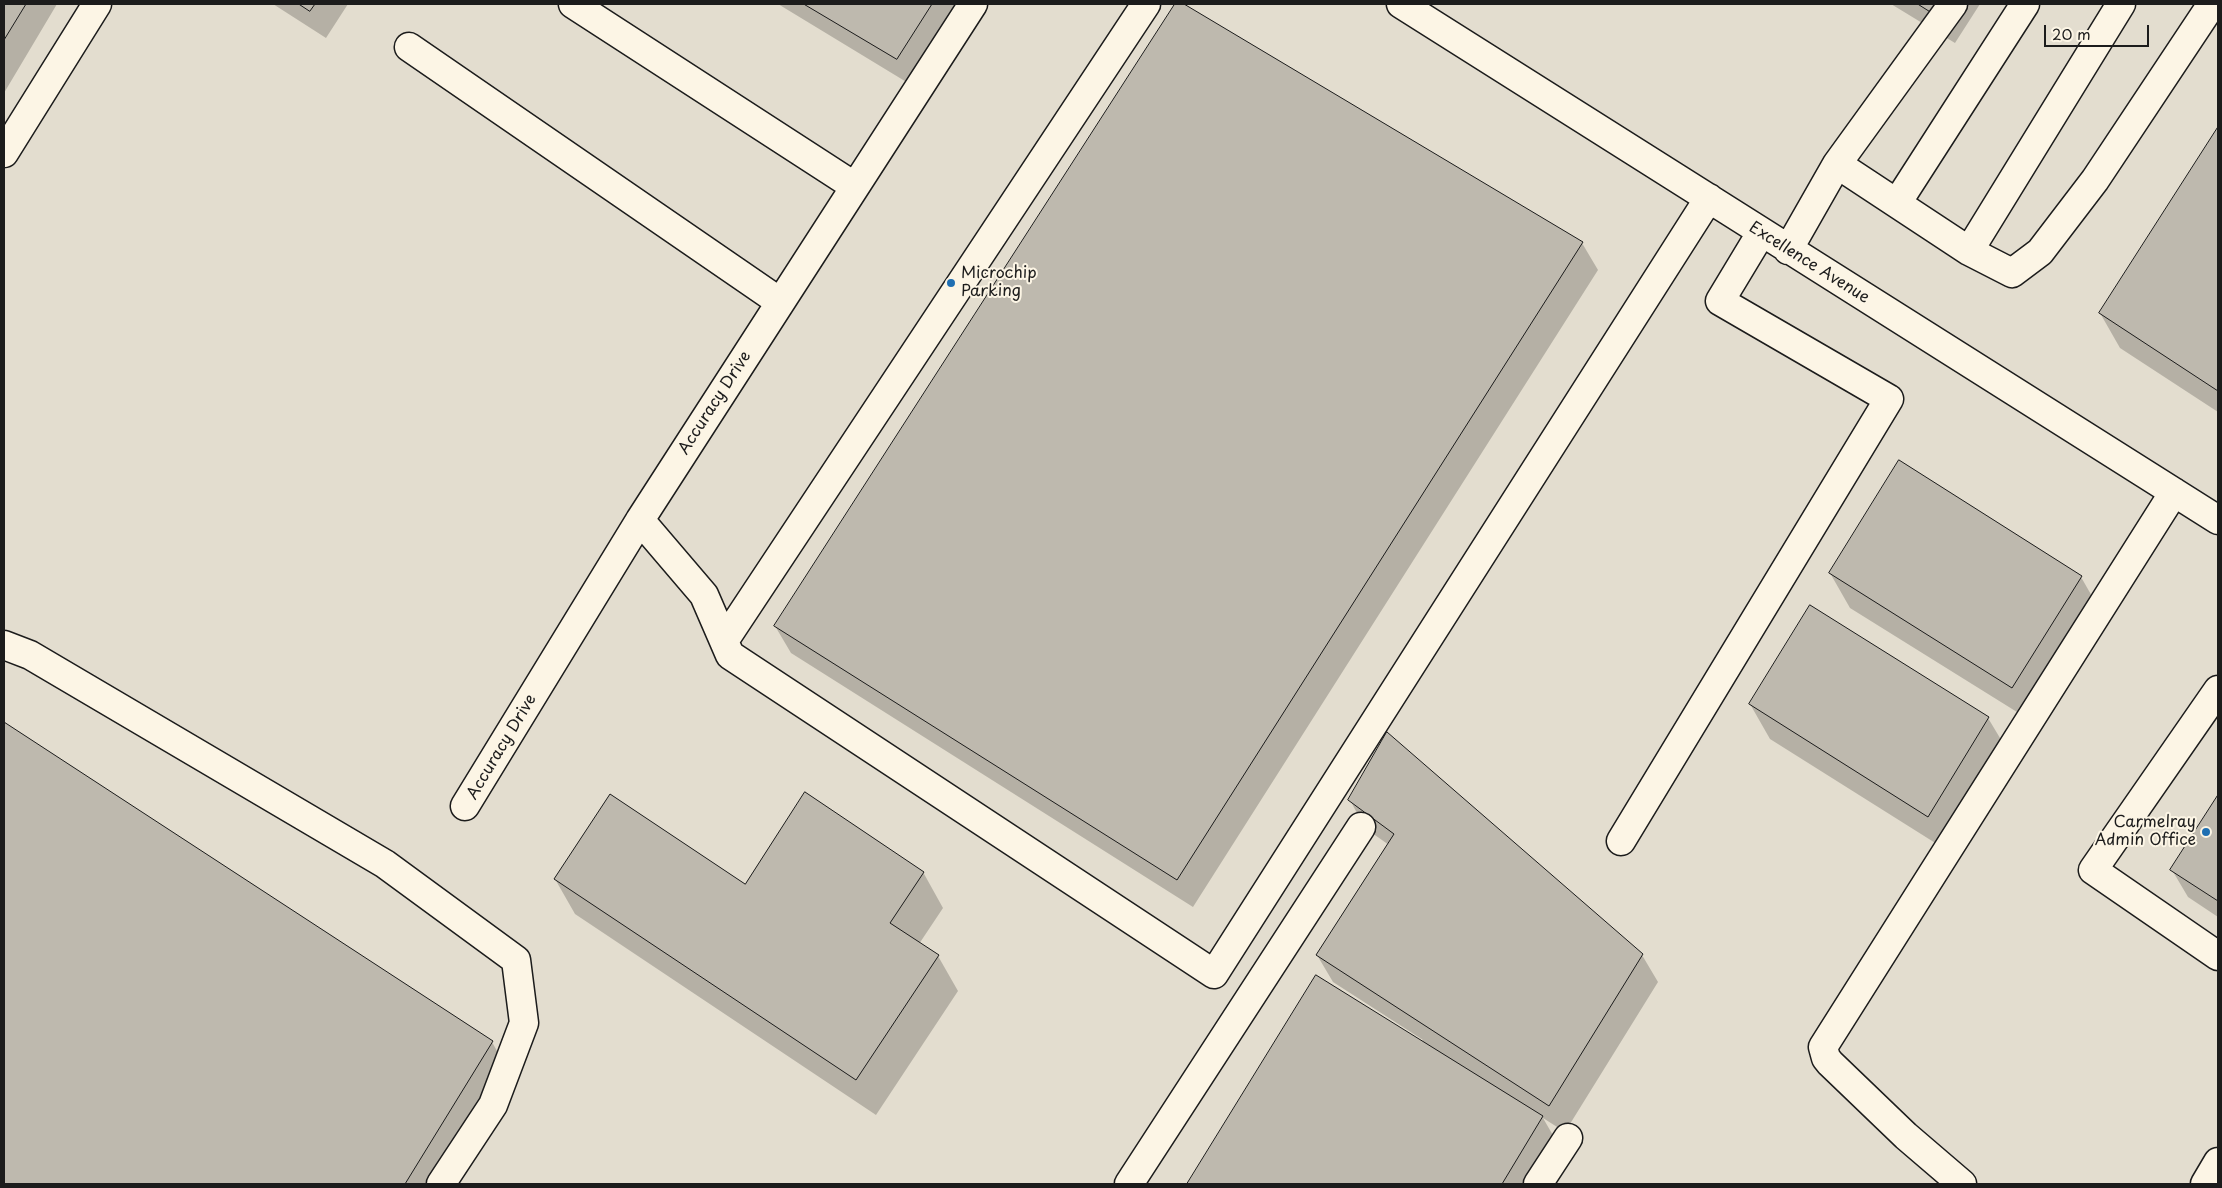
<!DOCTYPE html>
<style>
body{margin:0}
#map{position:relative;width:2222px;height:1188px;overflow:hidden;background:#f3ecdd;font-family:"Playpen Sans",sans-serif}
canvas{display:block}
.frame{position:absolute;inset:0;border:5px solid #1c1c1c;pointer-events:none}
.scale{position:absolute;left:2044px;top:25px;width:105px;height:22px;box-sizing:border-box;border:2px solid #1c1c1c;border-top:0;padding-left:6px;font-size:15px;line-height:18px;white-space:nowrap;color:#1c1c1c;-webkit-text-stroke:4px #fcf5e5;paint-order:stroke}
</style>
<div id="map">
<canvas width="2222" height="1188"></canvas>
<div class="frame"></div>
<div class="scale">20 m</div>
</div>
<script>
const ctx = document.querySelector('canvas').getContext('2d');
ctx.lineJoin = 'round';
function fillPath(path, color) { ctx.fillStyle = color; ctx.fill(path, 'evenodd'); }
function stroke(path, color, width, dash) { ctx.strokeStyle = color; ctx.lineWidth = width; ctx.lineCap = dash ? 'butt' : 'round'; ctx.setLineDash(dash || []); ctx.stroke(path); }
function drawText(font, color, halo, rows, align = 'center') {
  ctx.font = font + ' "Playpen Sans",sans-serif'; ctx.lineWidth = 4; ctx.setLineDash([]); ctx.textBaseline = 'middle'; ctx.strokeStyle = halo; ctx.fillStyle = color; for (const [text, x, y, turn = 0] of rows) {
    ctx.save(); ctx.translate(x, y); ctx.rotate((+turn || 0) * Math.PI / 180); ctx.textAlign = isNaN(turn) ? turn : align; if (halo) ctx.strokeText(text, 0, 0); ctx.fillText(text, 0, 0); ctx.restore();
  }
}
const built = new Path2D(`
 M4 4H2218V1184H4Z`);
const shadow = new Path2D(`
 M4 4H57L4 93Z
 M273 4H348L326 38Z
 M778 4H964L913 86Z
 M1176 4H1181L1582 243 1598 270 1193 907 791 653 775 626Z
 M1891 4H1980L1955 43Z
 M2218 129V412L2120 348 2100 313Z
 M1830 573 2081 577 2101 612 2033 722 1850 608Z
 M1750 704 1988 718 2009 753 1948 851 1770 739Z
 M4 724 492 1042 512 1078 447 1184H4Z
 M1388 734 1642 955 1658 982 1565 1132 1543 1118 1558 1144 1534 1184H1188L1316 976 1421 1042 1423 1040 1333 982 1317 955 1389 845 1365 828 1350 800Z
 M2218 797V917L2188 897 2172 870Z
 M923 872 943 908 919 944 938 956 958 991 876 1115 575 914 555 879 745 886Z`);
const building = new Path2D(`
 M4 4H26L4 40Z
 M299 4H315L310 11Z
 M804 4H932L897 59Z
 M1175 4H1184L1583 242 1177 880 774 626Z
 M1918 4H1947L1939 17Z
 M2218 127V391L2099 313Z
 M1899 460 2082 576 2012 688 1829 573Z
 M1810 605 1989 717 1928 817 1749 704Z
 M4 722 493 1041 405 1184H4Z
 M1387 732 1643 954 1549 1106 1316 955 1394 834 1348 800Z
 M805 792 924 872 890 923 939 955 856 1080 554 879 610 794 745 884Z
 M2218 795V901L2170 870Z
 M1316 975 1543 1116 1502 1184H1187Z`);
const minor = new Path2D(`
 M573 4 854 186
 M1401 4 2218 520
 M409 47 780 302
 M4 153 97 4
 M1837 164 1969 251 2012 273 2040 252 2095 180 2212 4
 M1897 203 2025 4
 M1788 250 1837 164 1953 4
 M1969 251 2121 4
 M640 520 704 595 730 655 1214 974 1709 198
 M724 641 1146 4
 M4 645 30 655 385 864 516 960 524 1023 493 1105 441 1184
 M2218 690 2093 870 2218 956
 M465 806 640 520 973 4
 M1621 841 1889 399 1720 301 1761 233
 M1129 1184 1361 827
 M1538 1184 1568 1138
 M1962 1184 1906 1136 1830 1063 1826 1058 1823 1047 2174 492
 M2205 1184 2218 1162`);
const markers = [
 [951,283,5,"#1f6fb2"],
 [2206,832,5,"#1f6fb2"]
];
const streetNames = [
 ["Excellence Avenue",1809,263,32],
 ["Accuracy Drive",715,403,-57],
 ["Accuracy Drive",502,747,-59]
];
const poiNames = [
 ["Microchip",961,274],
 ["Parking",961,292],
 ["Carmelray",2196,823,"right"],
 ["Admin Office",2196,841,"right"]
];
fillPath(built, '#e3ddcf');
fillPath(shadow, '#0003');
fillPath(building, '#beb9ae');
stroke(building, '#1c1c1c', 1);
stroke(minor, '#1c1c1c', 31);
stroke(minor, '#fcf5e5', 28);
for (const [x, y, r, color] of markers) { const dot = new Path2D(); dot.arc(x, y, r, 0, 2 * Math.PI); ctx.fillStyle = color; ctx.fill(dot); stroke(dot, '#fcf5e5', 2); }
drawText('16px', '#1c1c1c', '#fcf5e5', streetNames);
drawText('16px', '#1c1c1c', '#fcf5e5', poiNames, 'left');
</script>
